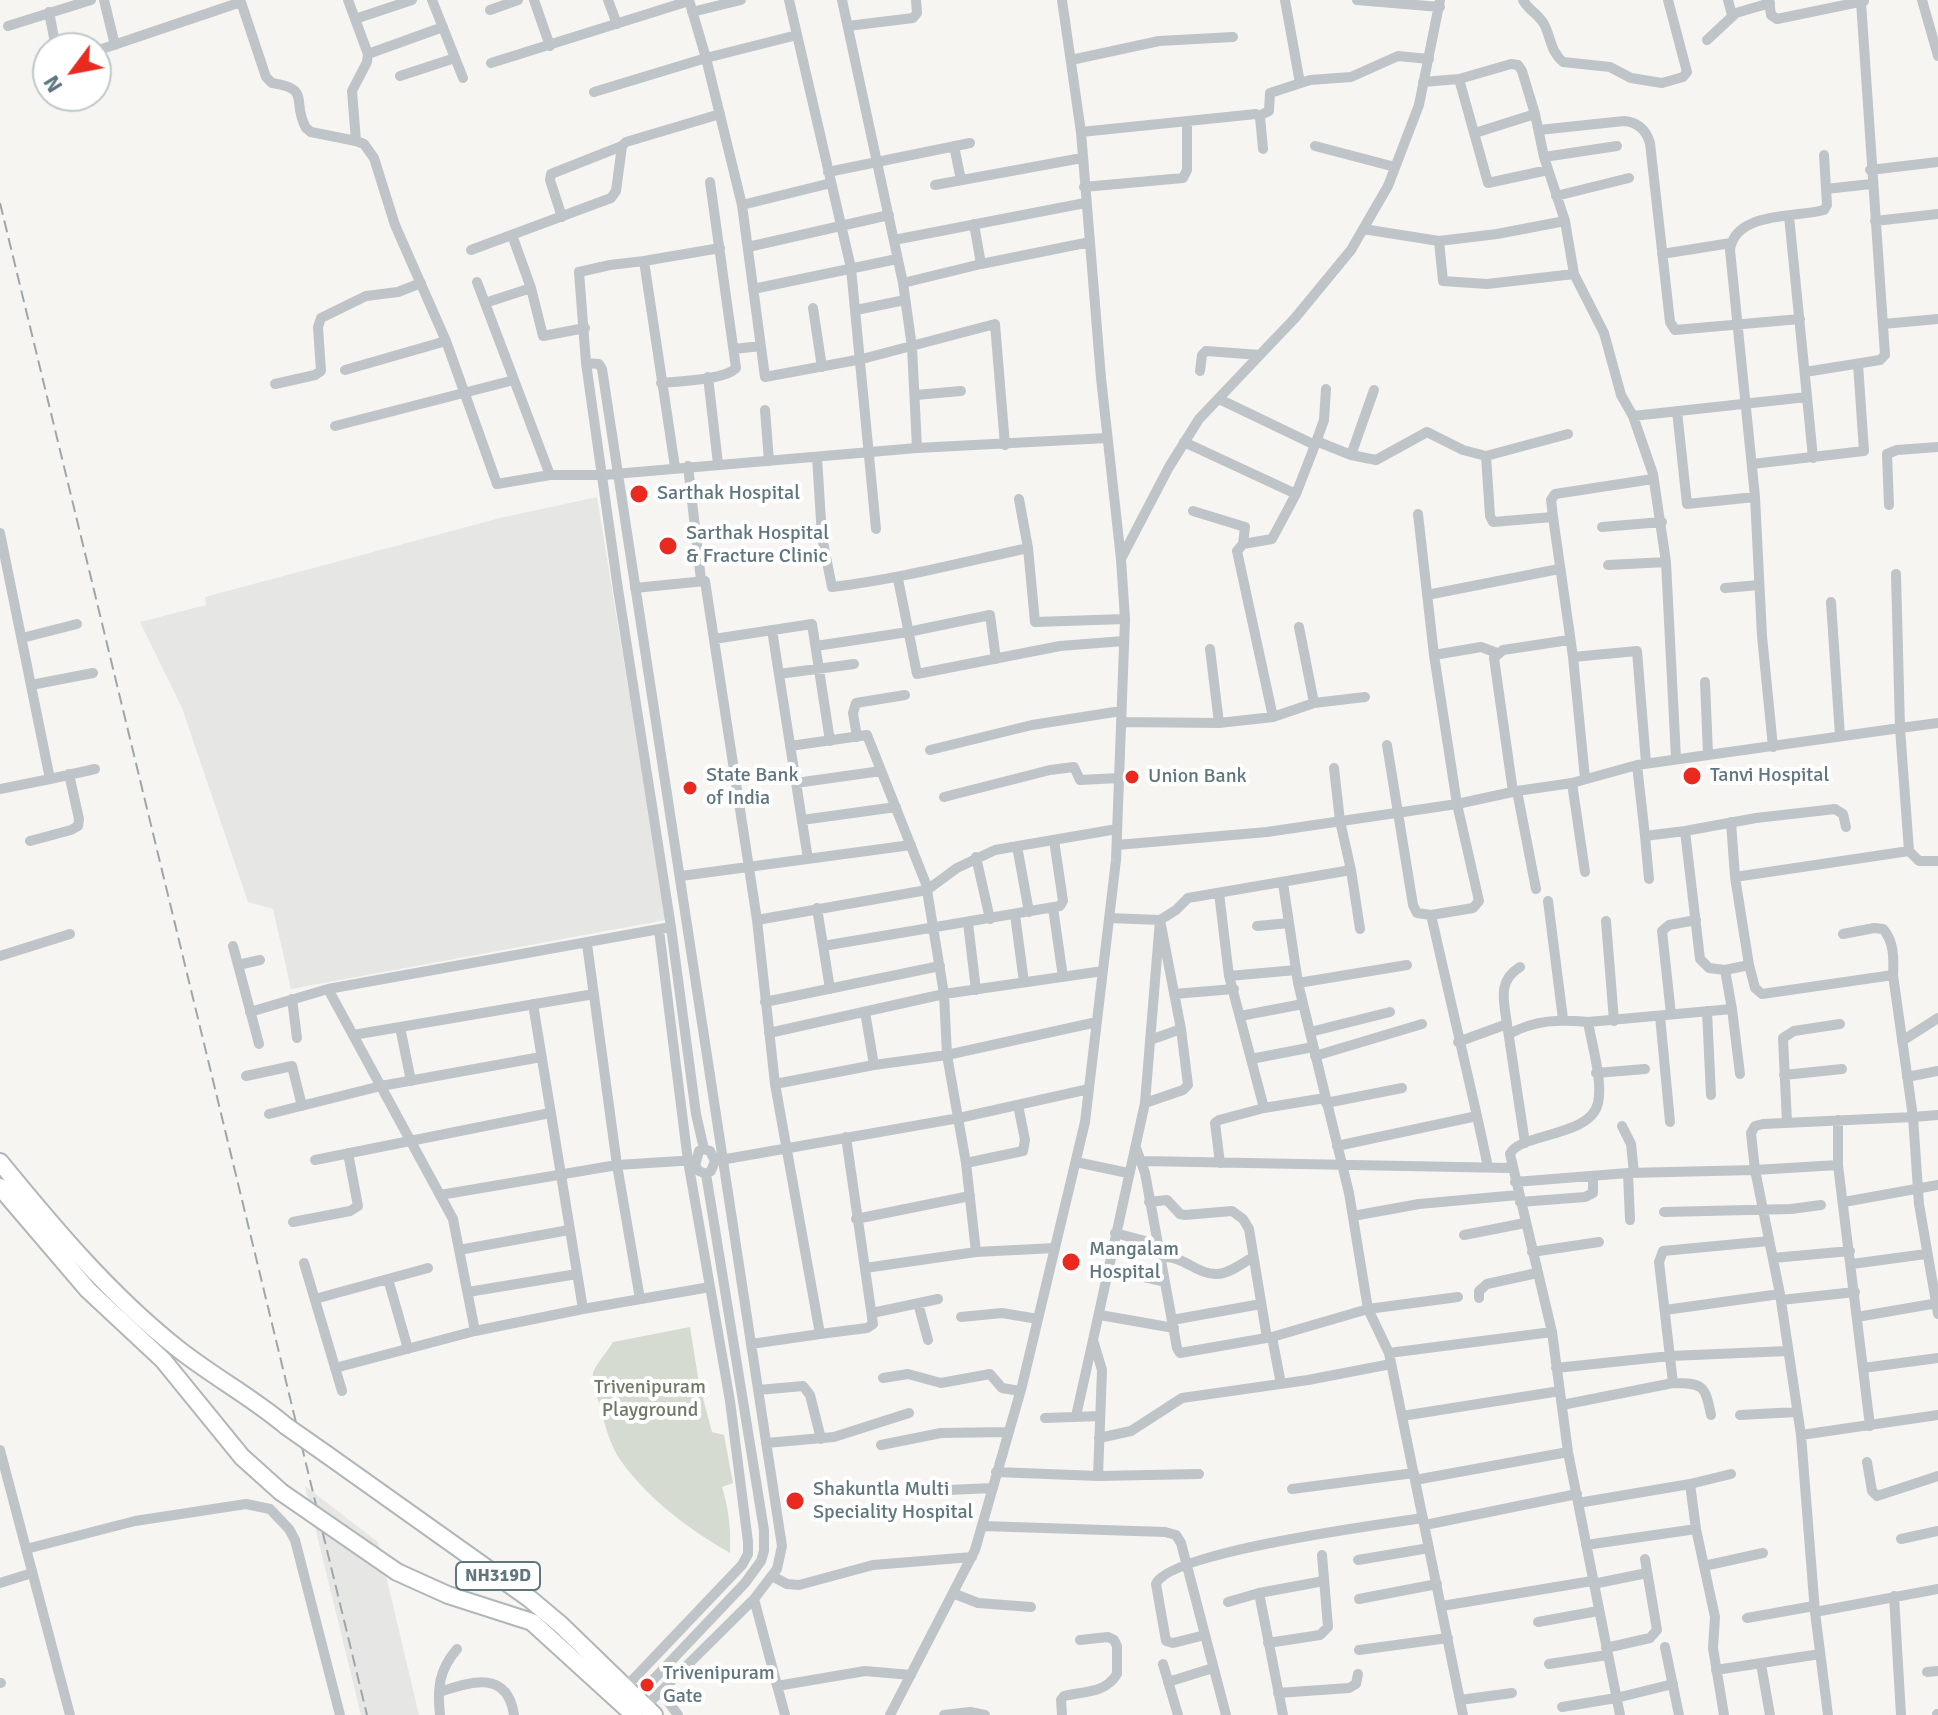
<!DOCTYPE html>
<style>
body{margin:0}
#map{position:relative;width:1938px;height:1715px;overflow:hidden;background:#f6f5f2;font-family:Signika,sans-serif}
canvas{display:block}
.north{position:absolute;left:32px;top:32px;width:80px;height:80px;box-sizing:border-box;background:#fff;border:2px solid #bfc8cb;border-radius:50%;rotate:238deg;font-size:22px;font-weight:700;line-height:32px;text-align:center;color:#5f767e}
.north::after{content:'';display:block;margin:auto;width:28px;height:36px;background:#ea2a1e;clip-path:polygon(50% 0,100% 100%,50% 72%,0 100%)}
</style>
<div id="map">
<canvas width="1938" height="1715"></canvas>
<div class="north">N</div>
</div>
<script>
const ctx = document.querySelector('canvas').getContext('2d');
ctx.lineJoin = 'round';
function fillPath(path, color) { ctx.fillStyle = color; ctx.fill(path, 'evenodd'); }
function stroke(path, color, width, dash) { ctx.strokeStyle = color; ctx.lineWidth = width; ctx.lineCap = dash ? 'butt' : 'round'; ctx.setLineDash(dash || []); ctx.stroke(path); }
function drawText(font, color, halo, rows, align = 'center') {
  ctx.font = font + ' Signika,sans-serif'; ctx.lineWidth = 8; ctx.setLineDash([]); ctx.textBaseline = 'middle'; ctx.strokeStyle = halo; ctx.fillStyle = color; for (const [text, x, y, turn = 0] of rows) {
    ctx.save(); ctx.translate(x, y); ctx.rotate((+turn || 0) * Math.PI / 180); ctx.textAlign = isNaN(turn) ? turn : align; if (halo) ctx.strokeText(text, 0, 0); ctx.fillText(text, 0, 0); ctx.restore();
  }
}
const built = new Path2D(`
 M597 497 666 920 291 989 273 909 248 902 182 708 140 622 206 605 205 597 500 518Z
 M305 1486 378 1542 419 1715H361Z`);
const green = new Path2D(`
 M690 1327 699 1383 712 1432 724 1435 733 1483 722 1487C729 1509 731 1531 730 1553 690 1530 649 1500 621 1461 610 1446 604 1422 599 1403 596 1395 591 1382 593 1373 596 1363 608 1351 613 1342Z`);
const minor = new Path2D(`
 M104 0 115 45
 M348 0 368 54 367 62 352 91 356 141
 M432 0 463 78
 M534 0 550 46
 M608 0 617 24
 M689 0 706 58 742 205 765 377 862 359 995 324 1005 445
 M789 0 851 268 876 529
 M842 0 903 283 912 347 917 448
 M1285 0 1300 83
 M1357 0 1440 7
 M1523 0C1529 11 1540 15 1545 26 1551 39 1551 52 1563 62L1610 67 1631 78 1662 83 1683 77 1687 72 1668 0
 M1728 0 1732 15
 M1769 0 1771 15 1777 19 1864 1
 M1922 0 1938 56
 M490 10 518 0
 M49 12 56 48
 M692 12 741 0
 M355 19 412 0
 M8 26 91 0
 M848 26 913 18 917 13 916 0
 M1707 40 1736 13 1770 3
 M96 51 241 2 266 77 272 83C312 89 291 101 306 128L311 132 356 141 364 144 374 158 395 225 446 341 497 484 550 475H603L917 448 1107 438
 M368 54 443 27
 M1071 60 1159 41 1233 37
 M491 63 689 1
 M400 76 455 58
 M1459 79 1488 183 1548 170
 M1423 82 1459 79 1511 64 1518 65 1522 71 1535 114 1544 157 1565 221 1574 274 1604 333 1621 395 1633 416 1653 474 1666 562 1676 758
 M594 92 706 58 797 35
 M1259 116 1269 111 1270 93 1310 80 1351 77 1398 56 1429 59
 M1539 130 1624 121C1638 122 1646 130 1650 143L1670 322 1675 330 1800 319
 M1081 132 1256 114 1260 117 1263 149
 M1475 133 1535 114
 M954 146 961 180
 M1315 146 1395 167
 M1544 157 1617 146
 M1870 170 1938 162
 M828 172 970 143
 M935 185 1082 158
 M1084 187 1183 178 1187 170V122
 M1826 189 1871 184
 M1556 196 1629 178
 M742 205 831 183
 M562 217 550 180 551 174 622 146
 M1565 221 1497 234 1439 241 1443 281 1487 284 1574 274
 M1875 221 1938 214
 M974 224 981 264
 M1363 229 1439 241
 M512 235 531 288
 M894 240 1085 203
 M748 247 889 215
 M471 250 611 198 616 191 622 146 626 142 720 114
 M1662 254 1731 243
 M644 261 720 248
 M477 282 550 475
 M903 283 981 264 1090 242
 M753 289 897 259
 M485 303 531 288 543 336 585 328
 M813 308 822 367
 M856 310 905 300
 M1883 324 1938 319
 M734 349 761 346
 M586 363 599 364 602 369 782 1546 777 1569 754 1599 642 1710
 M345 370 446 341
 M1200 371 1202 355 1206 351 1260 355
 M1805 372 1880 360 1885 355 1861 2
 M708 377 718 464
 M661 383C679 381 725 380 736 368L710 182
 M275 384 315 375 321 371 318 327 321 318 366 296 398 292 421 283
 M916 395 961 391
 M1807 397 1813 458
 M765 410 769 461
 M1677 411 1687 504 1755 497
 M1633 416 1807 397 1789 216
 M335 426 514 380
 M1316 441 1351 455 1376 460 1427 432 1463 450 1486 456 1568 434
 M1184 442 1296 494
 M1315 445 1324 420 1326 389
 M1351 455 1374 390
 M1486 456 1490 516 1493 522 1553 517 1573 657 1585 778
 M817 457 822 537 832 587C899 579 963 562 1028 548L1035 622 1125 619
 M1752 464 1864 451 1858 364
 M688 466 701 580
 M675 467 644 261 610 265 579 272 586 363 618 589 671 927 696 1114 704 1149
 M1019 499 1028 548
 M1889 505 1887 454 1897 450 1938 447
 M1193 511 1245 527 1243 544
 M1418 514 1434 655 1457 804 1479 901 1473 908 1431 915
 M1553 517 1551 500 1555 494 1653 479
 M1602 527 1662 522
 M0 533 50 779 0 789
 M1122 557 1169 467 1199 419 1295 318 1351 250 1388 186 1419 105 1440 0
 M1608 565 1666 562
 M898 579 917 674 1060 646 1124 641
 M635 588 705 581 757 920 775 1084 820 1334 751 1344
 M1725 588 1759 585
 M1427 595 1559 569
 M1831 602 1840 736
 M772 630 808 859
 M22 638 77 624
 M714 639 812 624 830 741
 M816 646 908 632 990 615 996 659
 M1210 649 1219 723
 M1434 655 1481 647 1497 653
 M1573 657 1637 651 1646 763
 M779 674 854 664
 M1705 682 1708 754
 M31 685 93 673
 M1314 703 1365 697
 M1273 717 1314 703 1299 627
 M1121 722 1219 723 1273 717 1237 551 1243 544 1272 539 1296 494 1315 445 1219 399
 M857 737 853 713 856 703 905 695
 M790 746 867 735 926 884 944 994 947 1055 966 1163 976 1252 865 1268
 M1773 747 1762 636 1755 497 1730 250C1735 211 1796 218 1824 210L1827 205 1824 155
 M930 750 1032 725 1121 711
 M1637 765 1645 836 1685 831 1756 818 1835 809 1843 814 1846 827
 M50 779 95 769
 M796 783 881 771
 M1572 783 1585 872
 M1517 791 1536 889
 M1513 792 1494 658 1503 650 1569 640
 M944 797 1050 770 1074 767 1080 780 1119 778
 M802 820 896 807
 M1685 831 1700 959 1709 968 1725 970
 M1645 836 1649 879
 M30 841 71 830 78 826 79 819 69 774
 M1117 845 1267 832 1457 804 1517 791 1572 783 1637 765 1900 728 1896 574
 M1017 846 1029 912
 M1909 851 1919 861H1938
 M976 857 990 919
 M1351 870 1360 929
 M681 876 911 845
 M1735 877 1909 851 1900 728 1938 723
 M1283 883 1298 983 1349 1193 1368 1309 1389 1353 1463 1715
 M1219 893 1229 976 1251 1059
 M1548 901 1563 1019
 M817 908 830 989
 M1053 908 1063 977
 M1015 915 1024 982
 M1109 918 1160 920 1181 1029 1188 1085 1183 1090 1145 1103
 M757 920 927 890 957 868 995 850 1117 829
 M1606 921 1614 1021
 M968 923 976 990
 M1257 926 1289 923
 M1843 934 1874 928 1883 929C1894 941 1894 959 1893 975
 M587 944 617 1165 640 1299
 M233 946 259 1044
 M823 946 1060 906 1063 901 1054 840
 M0 956 70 934
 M238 965 260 960
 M1749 965 1755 988 1762 994 1893 975 1913 1117 1763 1124 1755 1126 1751 1133 1755 1170 1838 1165
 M1229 976 1296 970
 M1298 983 1407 965
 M328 989 453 1219 475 1331 583 1309 710 1287
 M1174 994 1234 989
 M292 999 297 1038
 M765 1002 940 966
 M533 1004 583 1309
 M1732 1009 1740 1074
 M1707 1011 1711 1095
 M250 1012 328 989 665 928
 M865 1012 874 1065
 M1671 1014 1662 931 1669 925 1696 920
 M1240 1016 1303 1004
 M1660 1016 1670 1122
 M1507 1024C1504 1001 1497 981 1520 967
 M400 1027 411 1081
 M1310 1032 1390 1012
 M769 1033 944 994 1103 971
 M1509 1034C1535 1020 1559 1019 1588 1022
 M353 1035 594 994
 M1150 1040 1181 1029
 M1902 1041 1938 1018
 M1458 1042 1507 1024 1525 1143
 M1315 1056 1422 1024
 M1596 1073 1645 1069
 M1784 1075 1842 1069
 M246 1076 292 1066 302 1106
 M1907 1077 1938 1071
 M775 1084 874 1065 947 1055 1097 1022
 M1326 1103 1402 1088
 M1264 1108 1251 1059 1313 1047
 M269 1114 381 1086 541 1057
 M1938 1115 1913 1117 1919 1204 1938 1314
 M1477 1116 1488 1167
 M1838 1120V1165L1870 1426
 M1787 1123 1783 1038 1794 1031 1840 1024
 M1622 1126 1631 1144 1634 1173
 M1337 1146 1477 1116 1431 915 1417 913 1413 905 1387 745
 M1136 1148 1145 1173 1177 1348 1180 1353 1272 1337 1368 1309 1458 1297
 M704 1149 710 1151 715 1161 711 1171 706 1174 699 1171 695 1166 699 1151Z
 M315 1160 550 1113
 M715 1161 959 1118 1089 1089
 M1142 1161 1511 1168
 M1076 1162 1128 1173
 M966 1163 1023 1151 1025 1140 1018 1105
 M1220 1163 1215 1123 1219 1120 1264 1108 1325 1098
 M1628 1173 1630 1220
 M1515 1182 1628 1173 1755 1170 1780 1294 1801 1435 1815 1612 1938 1589
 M440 1195 617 1165 696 1160
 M1149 1202 1167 1200 1180 1214 1185 1215 1232 1211 1243 1219 1249 1229 1267 1338
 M1520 1202 1585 1197 1593 1193V1177
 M1844 1202 1938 1185
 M1664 1212 1791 1209 1821 1205
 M1353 1216 1419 1204 1518 1195
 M856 1219 970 1196
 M293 1222 350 1211 358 1206 348 1153
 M1115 1233 1157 1244
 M1464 1235 1525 1223
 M459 1250 569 1230
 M976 1252 1055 1248
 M1532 1252 1599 1242
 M1160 1258C1182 1253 1196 1275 1217 1274 1229 1274 1243 1263 1253 1257
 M1773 1258 1850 1251
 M304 1263 342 1391
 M1852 1264 1926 1254
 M1108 1269 1165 1282
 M388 1279 408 1349
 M468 1292 577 1274
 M1479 1298V1291L1487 1284 1537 1273
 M315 1299 428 1268
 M1781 1300 1855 1292
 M918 1303 928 1340
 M1665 1310 1780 1294
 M872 1313 938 1299
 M1100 1315 1174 1328
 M961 1317 1002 1313 1038 1319
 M1857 1317 1938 1303
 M1172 1320 1261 1304
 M820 1334 867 1328 873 1324 846 1137
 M1272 1337 1281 1384
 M1389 1353 1552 1332
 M335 1368 475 1331
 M1556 1368 1670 1356 1788 1351
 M1863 1368 1938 1358
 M883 1378 908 1374 941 1383 990 1374 1002 1388 1020 1391
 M1673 1383C1704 1383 1705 1386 1711 1415
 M758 1390 803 1386 810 1395 821 1439
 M1562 1405 1673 1383 1659 1262 1663 1251 1769 1241
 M1740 1415 1797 1412
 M1076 1416 1093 1340
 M1402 1416 1560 1391
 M1045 1418 1100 1416
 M1801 1435 1938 1415
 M1099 1438 1131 1431 1182 1398 1308 1380 1391 1364
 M766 1443 834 1437 909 1413
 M881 1445 941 1433 1008 1432
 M0 1450 70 1715
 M1867 1462 1872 1491 1877 1496 1938 1476
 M996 1472 1098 1476 1199 1474
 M1098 1476 1102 1370 1093 1340 1145 1103 1160 920 1176 910 1188 898 1351 870 1340 821 1334 768
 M1415 1480 1568 1452
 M1690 1484 1731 1474
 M1292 1489 1414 1473
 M905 1492 992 1488
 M1578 1503 1690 1484 1696 1529 1715 1617 1713 1648 1724 1715
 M1425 1525 1577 1494
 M983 1526 1165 1532 1176 1535 1181 1543 1226 1715
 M1901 1539 1938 1531
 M1586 1545 1696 1529
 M26 1549 135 1521 246 1504 270 1509 289 1529 295 1540 340 1715
 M1358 1560 1429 1548
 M1704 1566 1763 1553
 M772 1576 787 1584 799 1585 873 1565 972 1557
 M0 1583 32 1573
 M1593 1584 1647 1573
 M955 1594 978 1603 1031 1607
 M1894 1596 1901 1715
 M754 1599 785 1715
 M1359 1599 1437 1584
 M1228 1602 1259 1593
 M1442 1606 1592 1581
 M1815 1612 1828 1715
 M1747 1618 1814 1606
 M1538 1622 1598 1611
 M1205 1635 1173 1643 1166 1641 1156 1584C1169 1552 1383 1524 1423 1518
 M1268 1643 1320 1635 1328 1627 1322 1555
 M1665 1647 1679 1715
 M1606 1648 1650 1638 1657 1630 1645 1559
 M1359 1650 1448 1638
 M1163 1664 1178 1715
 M1549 1664 1607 1655
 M1761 1664 1770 1715
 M1716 1670 1820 1654
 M1927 1672 1938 1671
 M1168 1682 1213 1668
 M0 1683H1
 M777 1686 865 1671 911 1675
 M623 1690 742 1565 748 1554V1542L730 1401 688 1161 659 930
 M439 1692C471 1682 507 1669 514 1715
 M661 1692 678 1715
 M1278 1693 1349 1688 1356 1684 1358 1674
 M1460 1700 1512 1693
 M633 1701 745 1583 761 1561 764 1551V1530L706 1174
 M1562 1707 1616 1698 1673 1684
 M1937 1714H1938
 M440 1715C437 1688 439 1670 457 1649
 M890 1715 975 1550 1022 1386 1085 1122 1116 860 1125 619 1121 559 1101 378 1081 132 1062 0
 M944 1715 970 1712 985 1715
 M1062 1715 1061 1700 1064 1696C1083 1691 1105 1694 1117 1674V1646L1114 1640 1108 1637 1080 1640
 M1283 1715 1259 1593 1324 1581
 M1620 1715 1568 1452 1552 1332 1510 1154C1519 1133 1591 1137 1598 1103 1603 1082 1592 1045 1588 1022L1732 1009 1725 970 1749 965 1735 877 1731 822`);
const highway = new Path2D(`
 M0 1162C54 1228 110 1295 177 1348 212 1376 252 1397 286 1426
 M0 1187 88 1290 163 1360 242 1457 281 1492
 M326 1454 530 1599 561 1625 654 1715
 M397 1572 448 1595 532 1622 634 1715`);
const rail = new Path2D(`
 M0 203 367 1715`);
const highwayBridge = new Path2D(`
 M286 1426 326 1454
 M281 1492 397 1572`);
const markers = [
 [639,494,10,"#ea2a1e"],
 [668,546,10,"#ea2a1e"],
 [1692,776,10,"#ea2a1e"],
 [1132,777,8,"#ea2a1e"],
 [690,788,8,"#ea2a1e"],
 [1071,1262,10,"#ea2a1e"],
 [795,1501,10,"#ea2a1e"],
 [647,1685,8,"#ea2a1e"]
];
const shields = [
 [498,1576,84]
];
const shieldNames = [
 ["NH319D",498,1576]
];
const poiNames = [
 ["Sarthak Hospital",657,494],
 ["Sarthak Hospital",686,534],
 ["& Fracture Clinic",686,557],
 ["State Bank",706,776],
 ["of India",706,799],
 ["Tanvi Hospital",1710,776],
 ["Union Bank",1148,777],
 ["Mangalam",1089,1250],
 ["Hospital",1089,1273],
 ["Shakuntla Multi",813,1490],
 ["Speciality Hospital",813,1513],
 ["Trivenipuram",663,1674],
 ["Gate",663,1697]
];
const parkNames = [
 ["Trivenipuram",650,1388],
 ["Playground",650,1411]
];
fillPath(built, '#e6e7e5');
fillPath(green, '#d6dbd1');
stroke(highway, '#b1b7b9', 20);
stroke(minor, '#bec4c7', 10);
stroke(highway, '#fff', 16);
stroke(rail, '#9da7ab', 2, [12, 6]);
stroke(highwayBridge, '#b1b7b9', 20, []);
stroke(highwayBridge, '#fff', 16);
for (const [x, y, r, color] of markers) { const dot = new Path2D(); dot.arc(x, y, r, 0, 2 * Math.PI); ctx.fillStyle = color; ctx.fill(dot); stroke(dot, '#fff', 3); }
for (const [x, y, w] of shields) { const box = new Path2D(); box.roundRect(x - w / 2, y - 14, w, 28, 6); ctx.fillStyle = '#fff'; ctx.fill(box); stroke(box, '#5f767e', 2); }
drawText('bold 18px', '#5f767e', null, shieldNames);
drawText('20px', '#5f767e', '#fff', poiNames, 'left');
drawText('20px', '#6c7b63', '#fff', parkNames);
</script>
